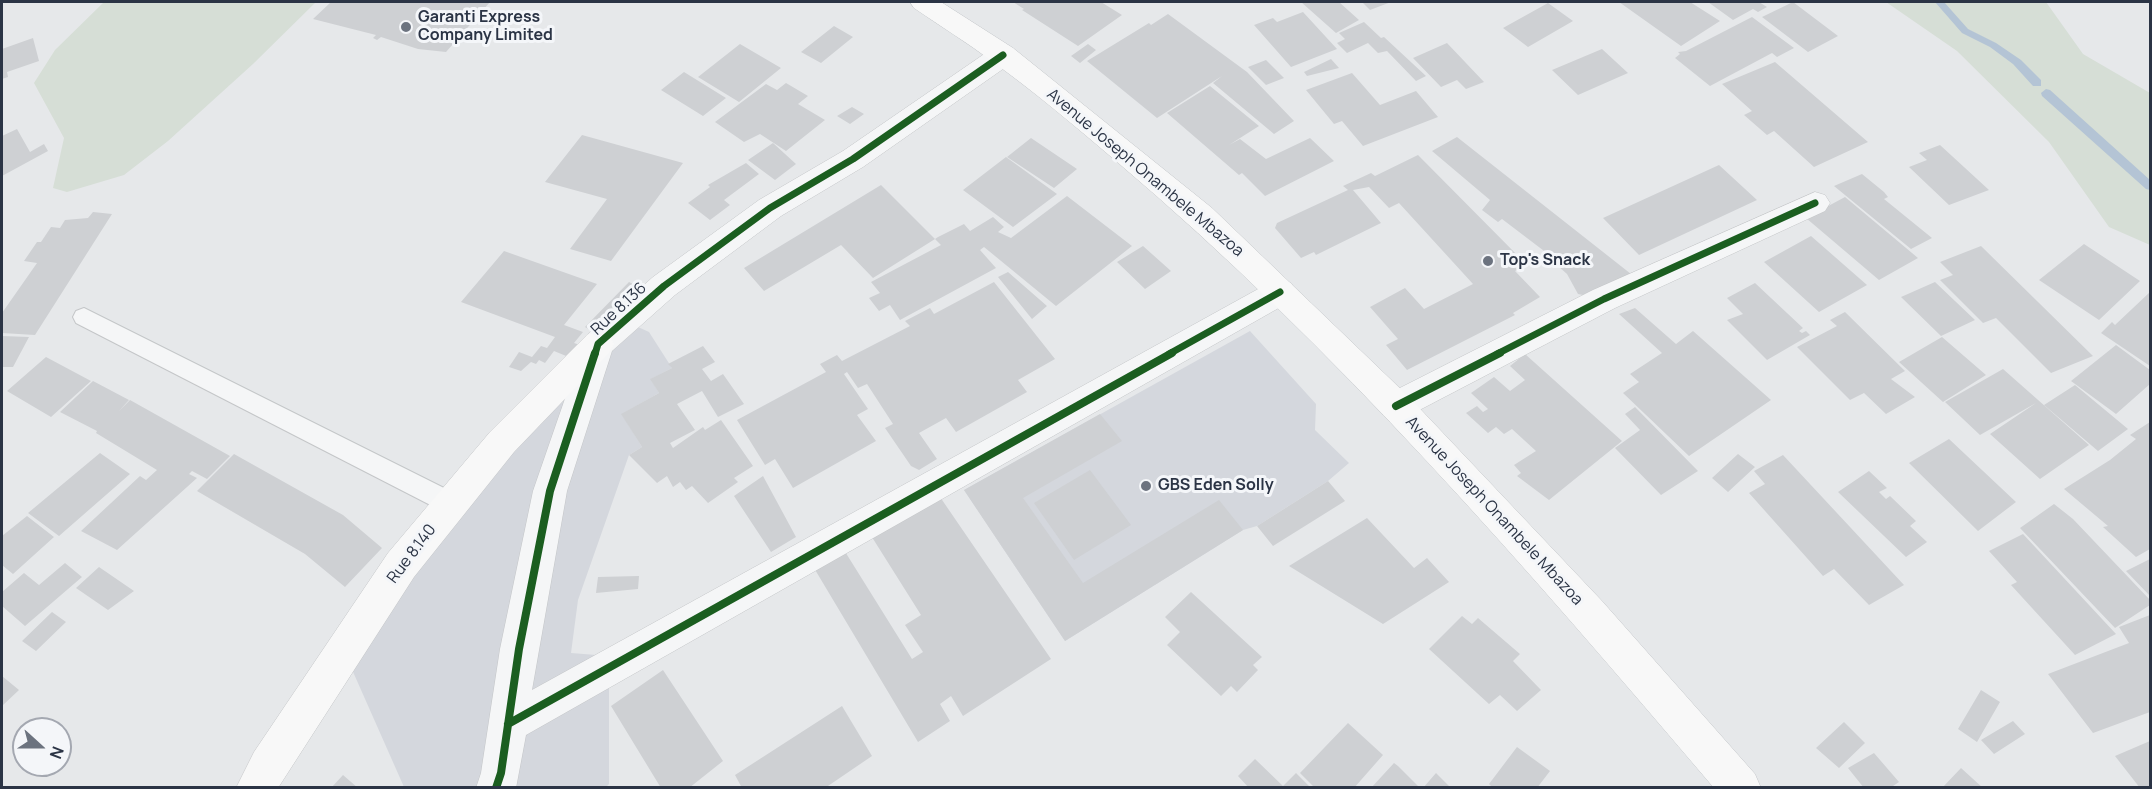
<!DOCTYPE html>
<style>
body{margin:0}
#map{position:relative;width:2152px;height:789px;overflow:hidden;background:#e6e8ea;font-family:Manrope,sans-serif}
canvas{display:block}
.frame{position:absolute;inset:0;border:3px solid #2b3445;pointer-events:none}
.north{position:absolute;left:12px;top:717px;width:60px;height:60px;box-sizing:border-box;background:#f4f6f9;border:2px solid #a4a8b1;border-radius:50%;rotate:111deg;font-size:16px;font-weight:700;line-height:24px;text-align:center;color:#2b3445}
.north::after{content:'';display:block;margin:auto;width:21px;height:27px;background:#6c737f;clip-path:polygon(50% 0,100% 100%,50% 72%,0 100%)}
</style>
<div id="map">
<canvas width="2152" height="789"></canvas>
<div class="frame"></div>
<div class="north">N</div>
</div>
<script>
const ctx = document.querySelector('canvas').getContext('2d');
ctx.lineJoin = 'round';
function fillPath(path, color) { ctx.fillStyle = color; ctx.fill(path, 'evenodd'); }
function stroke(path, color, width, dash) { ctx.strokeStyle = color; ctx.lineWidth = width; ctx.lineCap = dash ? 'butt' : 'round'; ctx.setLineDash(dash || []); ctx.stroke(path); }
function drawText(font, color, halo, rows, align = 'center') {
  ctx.font = font + ' Manrope,sans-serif'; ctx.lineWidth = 6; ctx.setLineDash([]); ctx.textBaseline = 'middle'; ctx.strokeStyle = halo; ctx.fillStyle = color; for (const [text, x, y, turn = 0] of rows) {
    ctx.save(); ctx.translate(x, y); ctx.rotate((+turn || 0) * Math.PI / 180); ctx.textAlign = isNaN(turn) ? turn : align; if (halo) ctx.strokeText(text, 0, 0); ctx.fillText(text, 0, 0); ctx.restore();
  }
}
const built = new Path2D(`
 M627 322 649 332 672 368 651 379 659 393 622 414 642 447 629 455 578 600 571 653 609 656V784L606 787H404L350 665 462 503Z
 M1250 331 1316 404 1315 430 1349 463 1328 481 1257 526 1243 530 1065 641 964 490Z`);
const green = new Path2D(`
 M104 2H316L253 64 168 141 124 175 67 192 53 188 64 138 34 83 55 50Z
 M1886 2H2046L2083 54 2150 93V245L2109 227 2049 142 1957 51Z`);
const stream = new Path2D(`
 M1935 2H1944L1968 29 1996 43 2021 60 2041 80V86H2033L2013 64 1990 47 1962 33Z
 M2046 89 2050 90 2150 180V190L2146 189 2042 96 2041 93Z`);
const building = new Path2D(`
 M331 2H490L446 52 418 49 381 37 377 40 373 38 376 35 313 19Z
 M1013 2H1101L1122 15 1078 46 1022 10 1024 9Z
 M1301 2H1339L1359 20 1336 33Z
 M1362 2H1391L1370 10Z
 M1619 2H1690L1720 21 1681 46Z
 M1708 2H1759L1767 7 1758 12 1753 9 1733 20Z
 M1793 2 1838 36 1808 52 1762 17Z
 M1548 3 1573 21 1528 47 1503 28Z
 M1303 12 1337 49 1291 67 1254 25 1273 18 1277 22Z
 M1168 14 1247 72 1294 121 1274 134 1213 83 1222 76 1157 118 1087 61 1149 23 1151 25Z
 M1752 17 1794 48 1777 57 1772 53 1710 86 1675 58 1680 54 1678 52 1686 51Z
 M1364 22 1381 38 1384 37 1426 76 1416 81 1387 51 1378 53 1368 43 1347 53 1337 43 1345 39 1339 33Z
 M834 26 853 37 821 63 801 52Z
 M33 38 39 61 7 72 8 77 2 79V49Z
 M1447 43 1484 82 1466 89 1457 80 1441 87 1413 58Z
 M740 44 781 68 739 102 698 77Z
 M1088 44 1096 50 1080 63 1071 56Z
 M1602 49 1628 73 1578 95 1552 70Z
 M1331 59 1339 68 1307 76 1304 72Z
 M1266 60 1284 78 1266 85 1248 67Z
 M1775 62 1868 142 1814 167 1774 131 1767 135 1744 115 1752 111 1722 84Z
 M684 72 726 98 703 116 661 90Z
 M1352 73 1380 105 1416 91 1438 117 1363 146 1342 121 1334 124 1306 90Z
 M786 83 808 96 798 104 825 120 786 151 760 134 744 142 715 122 766 84 777 90Z
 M1210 86 1259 126 1229 145 1240 139 1266 159 1310 138 1334 161 1265 196 1242 173 1239 175 1167 113Z
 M852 107 864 114 850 124 837 116Z
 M17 129 30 152 44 144 48 151 2 176V136Z
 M582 135 683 163 611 261 570 249 607 199 545 182Z
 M1457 137 1631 274 1583 295 1578 294 1567 274 1549 258 1552 257 1502 219 1498 222 1482 210 1490 200 1432 151Z
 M1031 138 1077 169 1054 188 1007 157Z
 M773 143 796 164 775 180 748 160Z
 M1940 145 1989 190 1949 205 1909 167 1927 160 1919 153Z
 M1418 155 1527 265 1515 271 1540 297 1513 313 1515 315 1407 370 1386 345 1398 339 1370 307 1405 288 1424 309 1473 284 1399 203 1389 208 1369 187 1353 190 1381 223 1316 255 1314 252 1301 258 1275 228 1277 223 1348 190 1343 186 1371 173 1375 176Z
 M1006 157 1057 194 1013 227 963 190Z
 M746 163 759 174 724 200 730 205 710 220 688 203 710 187 708 185Z
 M1719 165 1757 200 1639 255 1603 218Z
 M1862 174 1884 192 1888 197 1884 199 1932 238 1911 249 1834 186Z
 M881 185 935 239 873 278 841 245 764 291 744 268Z
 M1067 196 1132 246 1056 306 984 247 980 250 996 268 900 320 890 305 879 311 869 298 880 293 871 282 941 245 935 239 938 237 964 224 970 231 993 217 1004 227 998 232 1011 238Z
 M1845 197 1918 258 1879 280 1806 218Z
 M93 212 112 214 35 335 2 333V313L37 263 24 261 37 242H41L51 227 60 228 65 220 88 218Z
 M1811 236 1867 285 1819 312 1764 262Z
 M2084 244 2140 281 2099 320 2039 280Z
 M1143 246 1171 271 1145 289 1117 262Z
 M1981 246 2093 356 2051 373 1996 318 1983 323 1940 280 1953 275 1940 262Z
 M504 251 597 284 564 325 583 332 574 343 580 345 571 358 554 351 545 363 539 360 536 364 531 362 521 371 509 367 519 352 532 357 541 346 547 348 555 337 461 302Z
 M1008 272 1047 306 1032 319 998 277Z
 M629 282 635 285 590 330 585 327Z
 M994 282 1055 359 1018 380 1027 392 956 432 946 418 919 433 937 459 919 470 911 466 885 428 893 424 867 384 858 388 847 372 844 374 868 409 857 415 876 441 793 488 775 459 765 465 737 420 826 372 820 364 837 355 842 361 910 326 905 321 930 308 934 314Z
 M1935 282 1975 320 1941 336 1901 297Z
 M1755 283 1803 328 1799 331 1802 333 1806 331 1810 335 1767 360 1727 320 1743 314 1727 298Z
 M2150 292V366L2101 333 2112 322 2115 325Z
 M1635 308 1676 344 1693 331 1771 400 1689 456 1623 393 1639 382 1630 374 1662 353 1619 314Z
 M1845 312 1905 371 1891 379 1915 397 1886 414 1864 393 1850 400 1797 347 1837 326 1830 320Z
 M2 336 29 337 13 367H2Z
 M1942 337 1986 375 1943 402 1899 362Z
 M2116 345 2150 370V384L2116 414 2071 381Z
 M703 346 715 362 702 369 711 381 723 374 744 404 718 417 702 391 677 404 695 430 670 443 673 448 703 427 705 430 721 420 753 466 734 478 738 482 708 503 692 486 686 490 680 482 673 487 667 476 657 483 629 455 642 447 621 414 659 393 650 379 672 368 668 364Z
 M1525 354 1622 441 1549 500 1517 476 1521 473 1514 465 1536 451 1512 429 1504 434 1496 427 1488 433 1466 413 1477 406 1483 412 1488 409 1471 393 1494 377 1510 391 1525 380 1510 366Z
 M46 357 91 381 51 417 7 391Z
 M2003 369 2089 445 2040 479 1990 434 2036 403 1980 435 1945 402Z
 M93 381 129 400 119 411 130 400 230 456 207 479 192 471 189 474 197 478 117 550 81 531 140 476 146 480 157 470 96 433 97 431 60 412Z
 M2075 385 2128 429 2098 451 2044 405Z
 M1635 407 1698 471 1661 495 1615 448 1640 430 1625 414Z
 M1100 414 1122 441 1023 498 1083 583 1219 500 1243 530 1065 641 964 490Z
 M2150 422V549L2136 557 2103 527 2108 526 2064 489 2110 460 2136 439 2130 435Z
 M1949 439 2016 502 1978 531 1909 463Z
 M100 453 130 474 59 536 28 513Z
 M234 454 343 515 382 548 345 587 305 554 197 491Z
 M1738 454 1755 467 1728 492 1712 478Z
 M1783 455 1904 585 1869 605 1834 569 1823 576 1749 493 1765 484 1754 471Z
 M1090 470 1131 525 1074 560 1034 503Z
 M1869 471 1887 488 1879 492 1886 499 1890 496 1916 521 1910 526 1927 542 1906 557 1838 492Z
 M763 476 796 537 771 552 734 496Z
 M1328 481 1345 501 1273 546 1257 526Z
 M938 494 1051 659 963 716 951 696 940 704 950 721 918 742 814 568 844 550 912 659 923 652 905 625 921 615 870 534Z
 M2054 504 2073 519 2150 600V605L2115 628 2020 528Z
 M27 516 54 537 13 574 2 565V536Z
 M1367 518 1414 568 1427 558 1449 582 1383 624 1289 566Z
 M2023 534 2116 634 2075 655 2011 585 2017 582 1989 551Z
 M2150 559V596L2126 571Z
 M65 563 82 577 25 626 2 606V592L24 573 39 585Z
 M99 567 134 591 108 610 76 588Z
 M639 576 638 589 596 593 598 577Z
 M1191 592 1262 657 1253 665 1258 670 1237 692 1231 686 1221 696 1167 645 1180 632 1165 617Z
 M52 612 66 622 36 651 22 641Z
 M2150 615V712L2093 733 2048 674 2129 643 2119 627Z
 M1462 616 1472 624 1478 618 1520 654 1513 661 1541 690 1517 711 1500 695 1489 704 1429 649Z
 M663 670 723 761 689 788H661L611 706Z
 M2 676 19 690 2 706Z
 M1981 690 2000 702 1977 742 1958 729Z
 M842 706 872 756 825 788H742L735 775Z
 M2013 721 2025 734 1994 754 1981 740Z
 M1844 722 1865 743 1839 768 1816 748Z
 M1348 723 1383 755 1354 788H1315L1300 773Z
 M2150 741V788H2140L2115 756Z
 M1517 747 1550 771 1537 788H1493L1489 784Z
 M1874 753 1899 782 1890 788H1864L1848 768Z
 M1255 759 1283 786 1296 773 1311 788H1249L1238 776Z
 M1394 763 1398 766 1420 788H1371Z
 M1961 768 1983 788H1942Z
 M1436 773 1451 788H1423Z
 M343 775 358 788H331Z`);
const lane = new Path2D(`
 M84 308 460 496 464 504 460 512 452 515 444 512 76 323 73 317 76 311Z`);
const street = new Path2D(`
 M1003 46 1013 48 1017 55 1013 62 863 167 781 216 675 295 612 351 567 491 532 690 1269 283 1280 279 1291 283 1296 292 1291 301 526 735 516 788H476L481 773 500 649 533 491 587 335 653 277 759 200 843 151 993 48Z
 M1815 192 1825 195 1830 203 1825 211 1615 308 1408 416 1396 420 1384 416 1379 406 1384 396 1593 290Z`);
const secondary = new Path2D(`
 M598 331 609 335 614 344 609 353 514 452 414 577 278 788H236L254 752 388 553 490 432 587 335Z`);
const primary = new Path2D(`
 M910 2H941L1013 48 1212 208 1408 396 1602 601 1755 774 1761 788H1714C1527 568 1337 348 1116 161 1076 127 1036 93 993 62 968 43 940 26 914 8Z`);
const cyclewayFar1 = new Path2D(`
 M595 354 598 344 664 286 770 208 853 159 1003 55
 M1169 354 1280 292
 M1497 354 1604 299 1815 203`);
const cycleway = new Path2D(`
 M1396 406 1500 353
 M508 724 1172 353
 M496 788 501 773 519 649 550 491 595 353`);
const markers = [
 [406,27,6,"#6c737f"],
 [1488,261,6,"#6c737f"],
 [1146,486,6,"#6c737f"]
];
const poiNames = [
 ["Garanti Express",418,18],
 ["Company Limited",418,36],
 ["Top's Snack",1500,261],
 ["GBS Eden Solly",1158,486]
];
const streetNames = [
 ["Avenue Joseph Onambele Mbazoa",1145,173,40],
 ["Rue 8.136",619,309,-43],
 ["Avenue Joseph Onambele Mbazoa",1494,511,47],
 ["Rue 8.140",412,554,-53]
];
fillPath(built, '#d4d7dd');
fillPath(green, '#d6ded6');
fillPath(stream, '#b4c4d5');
fillPath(building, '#ced0d3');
stroke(lane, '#c4c6c8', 2);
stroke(street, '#c4c6c8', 1);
stroke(secondary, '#c4c6c8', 1);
stroke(primary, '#c2c5c8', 1);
fillPath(lane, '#f5f6f7');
fillPath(street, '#f5f6f7');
fillPath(secondary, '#f8f8f8');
fillPath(primary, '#f8f8f8');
stroke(cyclewayFar1, '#1b5e20', 7);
stroke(cycleway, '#1b5e20', 8);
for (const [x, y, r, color] of markers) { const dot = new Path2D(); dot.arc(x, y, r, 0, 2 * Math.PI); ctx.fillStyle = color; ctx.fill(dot); stroke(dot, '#f4f6f9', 2); }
drawText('bold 16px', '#2b3445', '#f4f6f9', poiNames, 'left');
drawText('16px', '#2b3445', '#f4f6f9', streetNames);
</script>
